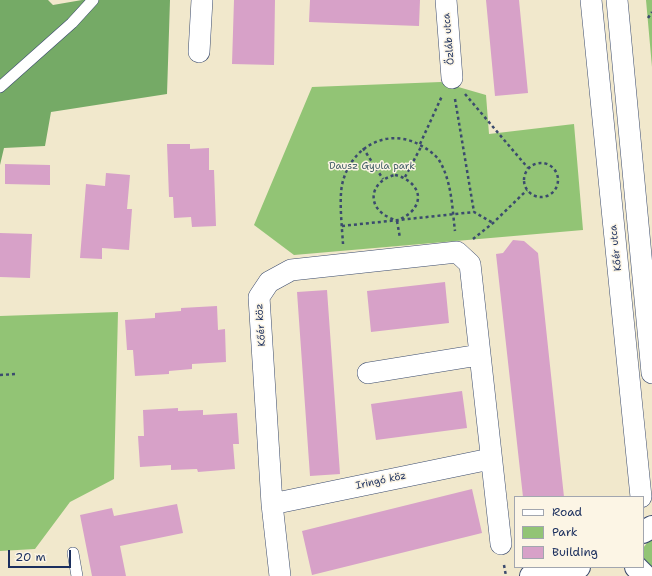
<!DOCTYPE html>
<meta charset="utf-8">
<style>
body{margin:0}
#map{position:relative;width:652px;height:576px;overflow:hidden;background:#f1e8cc;font-family:"Shantell Sans",sans-serif}
canvas{display:block}
.legend{position:absolute;left:514px;top:496px;width:130px;height:72px;box-sizing:border-box;background:#fcf5e5;border:1px solid #a2a6af;margin:0;padding:5px 7px;list-style:none;font-size:12px;color:#1b2f5e}
.legend li{display:flex;align-items:center;gap:8px;height:20px}
.legend b{width:20px;border:1px solid #a2a6af}
.scale{position:absolute;left:8px;top:550px;width:63px;height:18px;box-sizing:border-box;border:2px solid #1b2f5e;border-top:0;padding-left:5px;font-size:12px;line-height:14px;white-space:nowrap;color:#1b2f5e;-webkit-text-stroke:3px #fcf5e5;paint-order:stroke}
</style>
<div id="map">
<canvas width="652" height="576"></canvas>
<ul class="legend">
<li><b style="height:5px;background:#fff"></b>Road</li>
<li><b style="height:11px;background:#92c475"></b>Park</li>
<li><b style="height:11px;background:#d7a1c8"></b>Building</li>
</ul>
<div class="scale">20 m</div>
</div>
<script>
const ctx = document.querySelector('canvas').getContext('2d');
ctx.lineJoin = 'round';
function fillPath(path, color) { ctx.fillStyle = color; ctx.fill(path, 'evenodd'); }
function stroke(path, color, width, dash) { ctx.strokeStyle = color; ctx.lineWidth = width; ctx.lineCap = dash ? 'butt' : 'round'; ctx.setLineDash(dash || []); ctx.stroke(path); }
function drawText(font, color, halo, rows, align = 'center') {
  ctx.font = font + ' "Shantell Sans",sans-serif'; ctx.lineWidth = 3; ctx.setLineDash([]); ctx.textBaseline = 'middle'; ctx.strokeStyle = halo; ctx.fillStyle = color; for (const [text, x, y, turn = 0] of rows) {
    ctx.save(); ctx.translate(x, y); ctx.rotate((+turn || 0) * Math.PI / 180); ctx.textAlign = isNaN(turn) ? turn : align; if (halo) ctx.strokeText(text, 0, 0); ctx.fillText(text, 0, 0); ctx.restore();
  }
}
const green = new Path2D(`
 M646 0H652V67Z
 M441 82 486 95 489 134 574 124 583 230 294 255 254 225 312 87Z
 M118 312 114 479 70 502 35 549 0 551V316Z
 M652 537V567L644 559 643 548Z`);
const forest = new Path2D(`
 M0 0H48L53 5 82 0H170L167 94 51 112 45 146 4 148 0 165Z`);
const building = new Path2D(`
 M234 0H275L274 65 232 64Z
 M310 0H420L419 26 309 22Z
 M486 0H519L528 93 495 96Z
 M167 144H190V149L209 148V170H214L216 226 192 227 191 217 174 218 173 197H169Z
 M5 164 50 165V185L5 184Z
 M106 173 130 175 127 209H132L129 250 102 248V259L80 258 86 184 105 186Z
 M0 233 32 234 30 278 0 277Z
 M513 240 524 241 538 253 564 497H523L496 254 503 253Z
 M445 282 449 323 371 332 367 291Z
 M327 290 340 474 310 476 297 292Z
 M217 306 218 330 225 329 226 362 192 364V369L169 371V374L135 376 133 350H127L125 320 155 318V313L181 311V308Z
 M462 391 467 428 376 440 371 404Z
 M178 408V411L203 410V415L237 413 239 444H233L235 469 198 472 197 469 171 470V465L140 467 138 436H144L143 410Z
 M472 489 482 533 312 575 302 531Z
 M177 504 183 533 120 546 126 576H92L80 515 112 508 114 516Z`);
const path = new Path2D(`
 M648 18 652 12
 M465 94 528 168
 M455 99 474 212
 M420 144 442 96
 M363 148 383 179
 M524 180a17 17 0 1 1 34 0a17 17 0 1 1-34 0Z
 M395 175C413 179 427 196 411 212 407 216 402 218 397 221 393 219 387 217 383 214 365 200 375 179 395 175Z
 M405 177 422 145
 M397 221 400 238
 M342 226 474 212 493 223
 M473 239 493 223 527 190
 M343 244C342 227 339 201 342 185 349 151 381 129 414 142 423 146 434 153 439 160 452 182 452 207 455 231
 M0 375 16 374
 M504 565 506 576`);
const lane = new Path2D(`
 M0 87 72 23 93 0
 M73 553 77 576`);
const street = new Path2D(`
 M446 0 452 78
 M591 0 641 497
 M617 0 652 373
 M199 52 202 0
 M368 373 479 355
 M272 504 490 459
 M280 576 272 504 259 297 269 282 291 270 457 252 470 264 501 544`);
const secondary = new Path2D(`
 M643 532 652 527
 M636 567 645 576
 M531 576 579 567`);
const streetNames = [
 ["Őzláb utca",449,39,-95],
 ["Kőér utca",616,248,-96],
 ["Kőér köz",261,325,-94],
 ["Iringó köz",381,481,-12]
];
const parkNames = [
 ["Dausz Gyula park",372,166]
];
fillPath(green, '#92c475');
fillPath(forest, '#75aa66');
fillPath(building, '#d7a1c8');
stroke(lane, '#3b4b6e', 12);
stroke(street, '#3b4b6e', 22);
stroke(secondary, '#3b4b6e', 24);
stroke(path, '#3b4b6e', 2.5, [3, 3]);
stroke(lane, '#fff', 11);
stroke(street, '#fff', 21);
stroke(secondary, '#fff', 22);
drawText('10px', '#1b2f5e', '#fcf5e5', streetNames);
drawText('10px', '#3f5c65', '#fcf5e5', parkNames);
</script>
